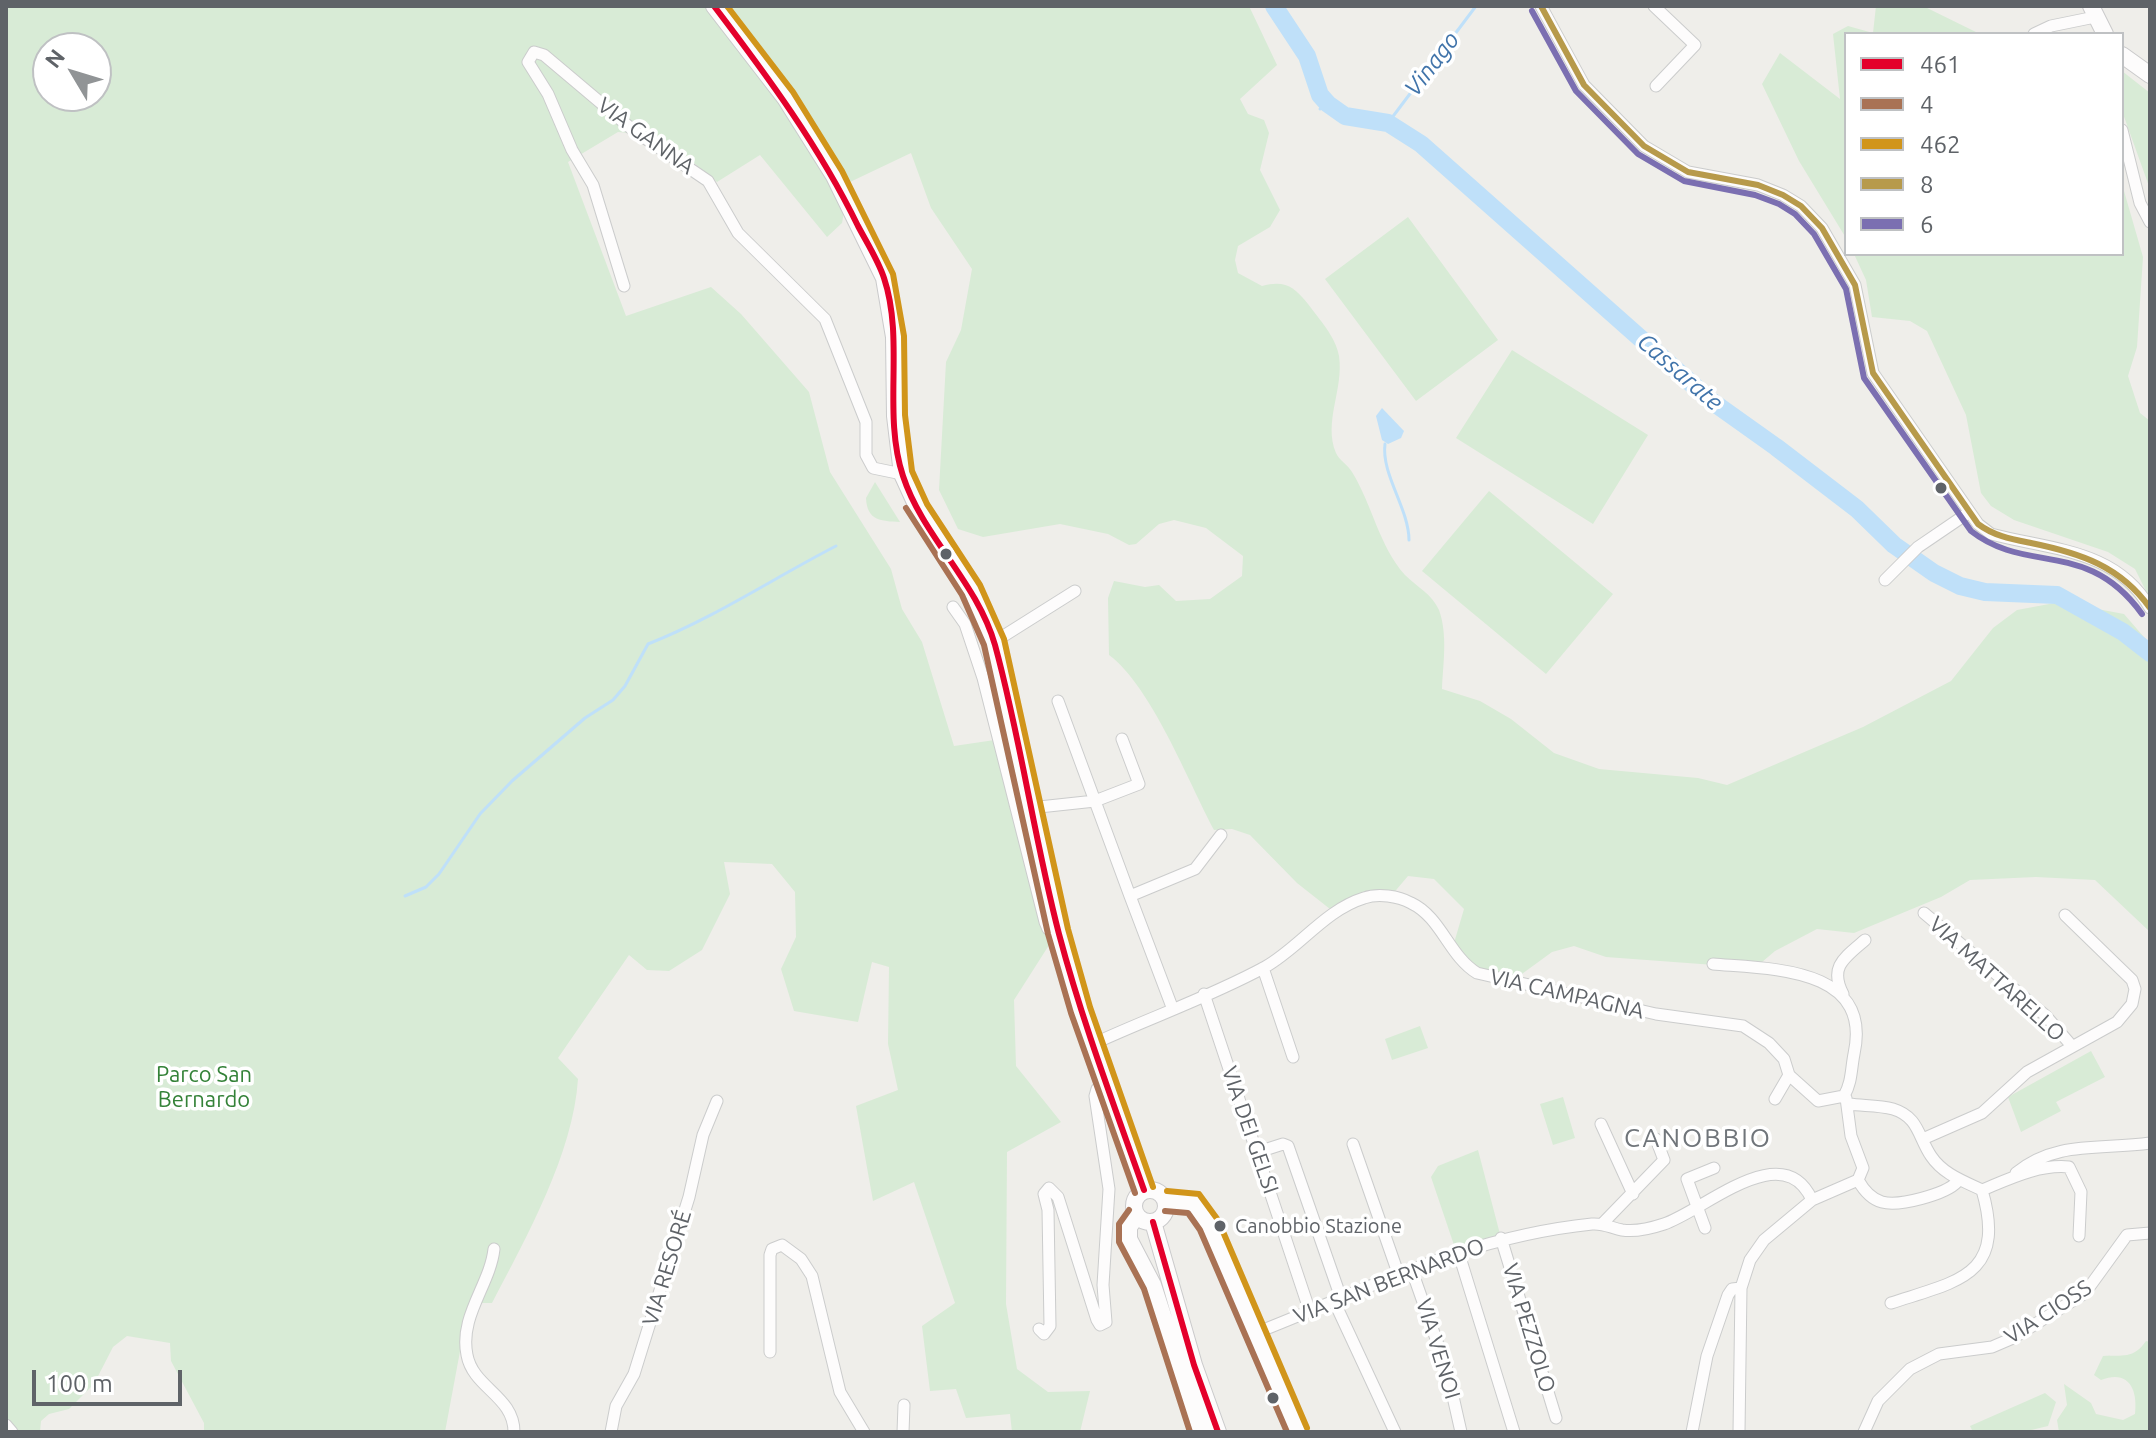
<!DOCTYPE html>
<meta charset="utf-8">
<style>
body{margin:0}
#map{position:relative;width:2156px;height:1438px;overflow:hidden;background:#efeeea;font-family:Ubuntu,sans-serif}
canvas{display:block}
.frame{position:absolute;inset:0;border:8px solid #5f6368;pointer-events:none}
.legend{position:absolute;left:1844px;top:32px;width:280px;height:224px;box-sizing:border-box;background:#fff;border:2px solid #bfc1c3;margin:0;padding:10px 14px;list-style:none;font-size:24px;color:#5f6368}
.legend li{display:flex;align-items:center;gap:16px;height:40px}
.legend b{width:40px;border:2px solid #bfc1c3}
.north{position:absolute;left:32px;top:32px;width:80px;height:80px;box-sizing:border-box;background:#fff;border:2px solid #bfc1c3;border-radius:50%;rotate:308deg;font-size:22px;font-weight:700;line-height:32px;text-align:center;color:#5f6368}
.north::after{content:'';display:block;margin:auto;width:28px;height:36px;background:#919496;clip-path:polygon(50% 0,100% 100%,50% 72%,0 100%)}
.scale{position:absolute;left:32px;top:1370px;width:150px;height:36px;box-sizing:border-box;border:4px solid #5f6368;border-top:0;padding-left:10px;font-size:24px;line-height:28px;white-space:nowrap;color:#5f6368;-webkit-text-stroke:6px #fff;paint-order:stroke}
</style>
<div id="map">
<canvas width="2156" height="1438"></canvas>
<div class="frame"></div>
<ul class="legend">
<li><b style="height:10px;background:#e4002b"></b>461</li>
<li><b style="height:10px;background:#a97254"></b>4</li>
<li><b style="height:10px;background:#d1951a"></b>462</li>
<li><b style="height:10px;background:#b79a4b"></b>8</li>
<li><b style="height:10px;background:#7b6fb1"></b>6</li>
</ul>
<div class="north">N</div>
<div class="scale">100 m</div>
</div>
<script>
const ctx = document.querySelector('canvas').getContext('2d');
ctx.lineJoin = 'round';
function fillPath(path, color) { ctx.fillStyle = color; ctx.fill(path, 'evenodd'); }
function stroke(path, color, width, dash) { ctx.strokeStyle = color; ctx.lineWidth = width; ctx.lineCap = dash ? 'butt' : 'round'; ctx.setLineDash(dash || []); ctx.stroke(path); }
function drawText(font, color, halo, rows, align = 'center') {
  ctx.font = font + ' Ubuntu,sans-serif'; ctx.lineWidth = 7; ctx.setLineDash([]); ctx.textBaseline = 'middle'; ctx.strokeStyle = halo; ctx.fillStyle = color; for (const [text, x, y, turn = 0] of rows) {
    ctx.save(); ctx.translate(x, y); ctx.rotate((+turn || 0) * Math.PI / 180); ctx.textAlign = isNaN(turn) ? turn : align; if (halo) ctx.strokeText(text, 0, 0); ctx.fillText(text, 0, 0); ctx.restore();
  }
}
const green = new Path2D(`
 M6 6H1249L1277 65 1240 99 1248 114 1264 120 1269 133 1260 170 1280 210 1270 227 1238 246 1235 260 1238 273 1262 286C1284 280 1294 286 1308 304 1319 319 1336 337 1339 356 1344 389 1323 422 1336 453 1339 460 1348 465 1352 472 1372 504 1379 546 1405 575 1417 587 1432 594 1439 610 1448 635 1443 664 1442 689L1480 701 1511 719 1554 753 1599 769 1698 778 1727 785 1863 727 1951 681 1993 628 2017 610 2060 602 2124 614 2150 644V932L2095 880 2036 877 1970 880 1941 897 1854 933 1817 929 1775 951 1755 968 1606 957 1574 946 1552 952 1515 979 1474 966 1454 943 1464 909 1434 879 1408 876 1391 896 1330 909 1297 883 1250 835 1232 829 1214 830C1188 781 1151 686 1109 655L1108 598 1114 581 1145 587 1159 585 1176 601 1210 599 1242 576 1243 556 1206 528 1174 520 1159 524 1136 544 1129 545 1108 534 1060 524 983 537 958 529 939 490 946 362 961 330 972 269 931 208 911 153 850 182 842 223 827 237 760 155 717 182 661 136 618 132 568 162 626 316 711 287 741 314 809 392 830 472 891 569 902 609 922 642 954 746 1015 737 1058 931 1014 1000 1016 1066 1061 1122 1007 1152 1006 1304 1017 1369 1048 1392 1090 1391 1080 1432H1012L1010 1414 966 1418 956 1389 930 1391 922 1326 955 1303 914 1182 873 1201 856 1106 898 1090 888 1044 889 967 872 962 858 1022 794 1011 781 969 796 937 795 892 772 864 724 862 730 894 702 950 669 971 647 970 629 955 558 1058 578 1079C573 1154 527 1236 492 1303H469L445 1432H204V1423L171 1361 170 1343 127 1336 113 1347 94 1384 69 1409 49 1414 41 1421 40 1432H6ZM48 48H96V96H48Z
 M1876 6H1923L1980 34H1846V238L1799 161 1762 84 1780 53 1840 99 1833 34 1848 26 1873 33Z
 M2122 71 2150 93V189L2122 111Z
 M2122 184 2143 257 2137 347 2128 376 2140 413 2150 421V599L2135 569 2108 552 2014 520 1991 506 1981 493 1966 415 1927 331 1910 321 1872 317 1866 280 1854 254H2122Z
 M1408 217 1498 340 1416 401 1325 279Z
 M1512 350 1648 435 1593 524 1456 438Z
 M875 482 900 522C881 521 867 521 866 498Z
 M1489 491 1613 594 1546 674 1422 571Z
 M1420 1026 1428 1048 1392 1060 1385 1039Z
 M2091 1051 2105 1077 2056 1102 2061 1111 2021 1132 2008 1097Z
 M1563 1097 1575 1138 1553 1145 1540 1104Z
 M1478 1150 1501 1238 1456 1251 1431 1177 1438 1166Z
 M2146 1341 2150 1342V1432H2059L2057 1420 2067 1405 2064 1384 2091 1403 2096 1414 2123 1420 2135 1414C2138 1390 2129 1369 2101 1380L2094 1375 2103 1356C2122 1355 2134 1359 2146 1341Z
 M2045 1393 2056 1402 2048 1426 2023 1432H1973L1970 1426Z`);
const water = new Path2D(`
 M1382 408 1404 431 1401 438 1388 444 1382 440 1376 416Z`);
const stream = new Path2D(`
 M1320 109 1328 104
 M1388 123 1476 6
 M1385 444C1381 474 1409 509 1409 540
 M405 896 426 887 439 874 480 814 512 781 585 718 613 700 625 686 648 644C714 618 772 579 836 546`);
const river = new Path2D(`
 M1274 6 1307 56 1320 95 1328 104 1345 116 1388 123 1421 144 1710 400 1776 447 1857 509 1894 545 1934 573 1960 586 1985 592 2057 595 2123 632 2150 653`);
const street = new Path2D(`
 M1541 6 1584 85 1644 146 1688 172 1758 185 1783 195 1801 206 1822 228 1855 285 1873 373 1978 524 1991 534C2051 550 2116 549 2150 608
 M1654 6 1695 45 1656 86
 M2034 34 2051 26 2095 17
 M2122 130 2140 203 2150 222
 M624 286 593 185 572 150 548 94 528 62 534 52 544 55 633 130 708 181 738 233 825 319 866 422V455L873 468 902 474
 M1885 580 1918 547 1968 513
 M953 607 965 624 983 678 1045 922 1048 929 1058 931
 M994 642 1075 591
 M1058 701 1130 896 1195 869 1221 835
 M1030 808 1095 801 1139 784 1122 739
 M1130 896 1172 1007
 M1924 913 2046 1016 2071 1045
 M1713 964C1771 969 1873 967 1854 1054 1851 1069 1852 1082 1844 1096
 M1263 968 1293 1057
 M1204 994 1310 1312
 M1843 994C1829 967 1844 958 1865 940
 M1093 1044C1149 1018 1210 997 1265 967 1299 948 1325 910 1364 898 1378 893 1398 896 1411 903 1441 917 1449 956 1477 973L1656 1014 1743 1026 1769 1043 1784 1059 1789 1075 1818 1101 1844 1096
 M1846 1098 1851 1136 1863 1168 1858 1180
 M1775 1099 1789 1075
 M1849 1104C1863 1106 1879 1105 1893 1109 1919 1117 1918 1137 1931 1156 1943 1174 1963 1181 1982 1190 2007 1276 1958 1281 1891 1303
 M1601 1124 1633 1194
 M1925 1138 1982 1113 2027 1072 2117 1022 2132 1004 2135 989 2132 980 2065 915
 M1353 1144 1398 1273
 M1258 1152 1283 1144 1288 1146 1341 1298
 M2016 1173C2056 1140 2102 1150 2150 1143
 M1858 1180C1863 1189 1871 1199 1882 1202 1899 1207 1946 1194 1957 1182
 M1982 1190C2009 1179 2039 1164 2069 1167L2081 1192 2079 1236
 M1603 1223 1664 1160 1656 1139
 M1705 1228 1687 1179 1714 1168
 M1501 1238 1556 1418
 M494 1249C490 1285 459 1316 467 1355 473 1388 514 1396 514 1432
 M1458 1251 1514 1432
 M1411 1268 1447 1370 1461 1432
 M1334 1301 1395 1432
 M1039 1329 1044 1334 1050 1326 1048 1210 1044 1194 1049 1188 1058 1197 1097 1320 1100 1325 1106 1322 1103 1285 1109 1189 1095 1096 1097 1089 1106 1083
 M1258 1332C1373 1287 1466 1237 1592 1224 1604 1223 1611 1228 1622 1230 1635 1232 1652 1228 1664 1224 1705 1210 1783 1136 1812 1200
 M770 1352V1255L772 1249 782 1245 801 1259 812 1276 840 1392 864 1432
 M6 1425 12 1432
 M611 1432 616 1406 634 1374 689 1197 703 1135 717 1101
 M903 1432 904 1405
 M1692 1432 1707 1356 1728 1295 1732 1289 1741 1288
 M1739 1432 1741 1288 1750 1260 1764 1240 1812 1200 1858 1180
 M1864 1432 1878 1401 1910 1369 1939 1354 1992 1347 2013 1338 2085 1293 2127 1235 2150 1233`);
const secondary = new Path2D(`
 M714 6 785 98 834 176 884 278 894 337 895 416 902 474 918 509 971 590 994 642 1058 931 1080 1010 1144 1190
 M2091 6 2105 34
 M2122 55 2150 75
 M1134 1206a16 16 0 1 1 32 0a16 16 0 1 1-32 0Z
 M1166 1201 1194 1203 1209 1225 1298 1432
 M1137 1216 1129 1227V1239L1153 1285 1201 1432
 M1153 1222 1194 1365 1218 1432`);
const bus1 = new Path2D(`
 M714 6C768 77 819 146 858 226 867 243 878 260 884 278 905 341 882 413 903 476 923 537 977 582 995 645 1021 740 1034 838 1059 934 1082 1021 1114 1105 1144 1190
 M1153 1222 1194 1365 1218 1432`);
const bus2 = new Path2D(`
 M906 508 962 595 984 645 1048 934 1071 1013 1135 1193
 M1129 1210 1119 1224V1242L1144 1289 1190 1432
 M1165 1211 1188 1213 1200 1230 1287 1432`);
const bus3 = new Path2D(`
 M727 6 793 92 842 171 893 274 904 336 905 415 912 471 927 504 980 585 1004 639 1068 929 1090 1007 1153 1187
 M1167 1191 1199 1194 1218 1220 1307 1428`);
const bus4 = new Path2D(`
 M1541 6 1584 85 1644 146 1688 172 1758 185 1783 195 1801 206 1822 228 1855 285 1873 373 1978 524C1994 536 2011 539 2031 543 2080 553 2120 566 2150 608`);
const bus5 = new Path2D(`
 M1532 11 1576 91 1638 154 1684 181 1755 195 1779 204 1795 214 1814 234 1846 289 1864 378 1971 531C2027 575 2087 538 2142 614`);
const markers = [
 [1941,488,7,"#5f6368"],
 [946,554,7,"#5f6368"],
 [1220,1226,7,"#5f6368"],
 [1273,1398,7,"#5f6368"]
];
const busNames = [
 ["Canobbio Stazione",1235,1226]
];
const streetNames = [
 ["VIA GANNA",646,136,36],
 ["VIA MATTARELLO",1997,979,42],
 ["VIA CAMPAGNA",1567,994,13],
 ["VIA DEI GELSI",1250,1130,71],
 ["VIA RESORÉ",667,1268,-73],
 ["VIA SAN BERNARDO",1389,1281,-21],
 ["VIA CIOSS",2048,1312,-33],
 ["VIA PEZZOLO",1529,1328,73],
 ["VIA VENOI",1438,1349,73]
];
const parkNames = [
 ["Parco San",204,1075],
 ["Bernardo",204,1100]
];
const waterNames = [
 ["Vinago",1432,64,-53],
 ["Cassarate",1680,372,41]
];
const quarterNames = [
 ["CANOBBIO",1698,1138]
];
fillPath(green, '#d8ebd6');
fillPath(water, '#bfe0f9');
stroke(stream, '#bfe0f9', 3);
stroke(river, '#bfe0f9', 18);
stroke(street, '#cbcccc', 13);
stroke(secondary, '#cacacb', 18);
stroke(street, '#fdfcfc', 11);
stroke(secondary, '#fdfcfc', 16);
stroke(bus1, '#e4002b', 6);
stroke(bus2, '#a97254', 6);
stroke(bus3, '#d1951a', 6);
stroke(bus4, '#b79a4b', 6);
stroke(bus5, '#7b6fb1', 6);
for (const [x, y, r, color] of markers) { const dot = new Path2D(); dot.arc(x, y, r, 0, 2 * Math.PI); ctx.fillStyle = color; ctx.fill(dot); stroke(dot, '#fff', 3); }
drawText('20px', '#5f6368', '#fff', busNames, 'left');
drawText('22px', '#5f6368', '#fff', streetNames);
drawText('22px', '#348238', '#fff', parkNames);
drawText('italic 24px', '#4174aa', '#fff', waterNames);
ctx.letterSpacing = '2px';
drawText('26px', '#70757a', '#fff', quarterNames);
ctx.letterSpacing = '0px';
</script>
